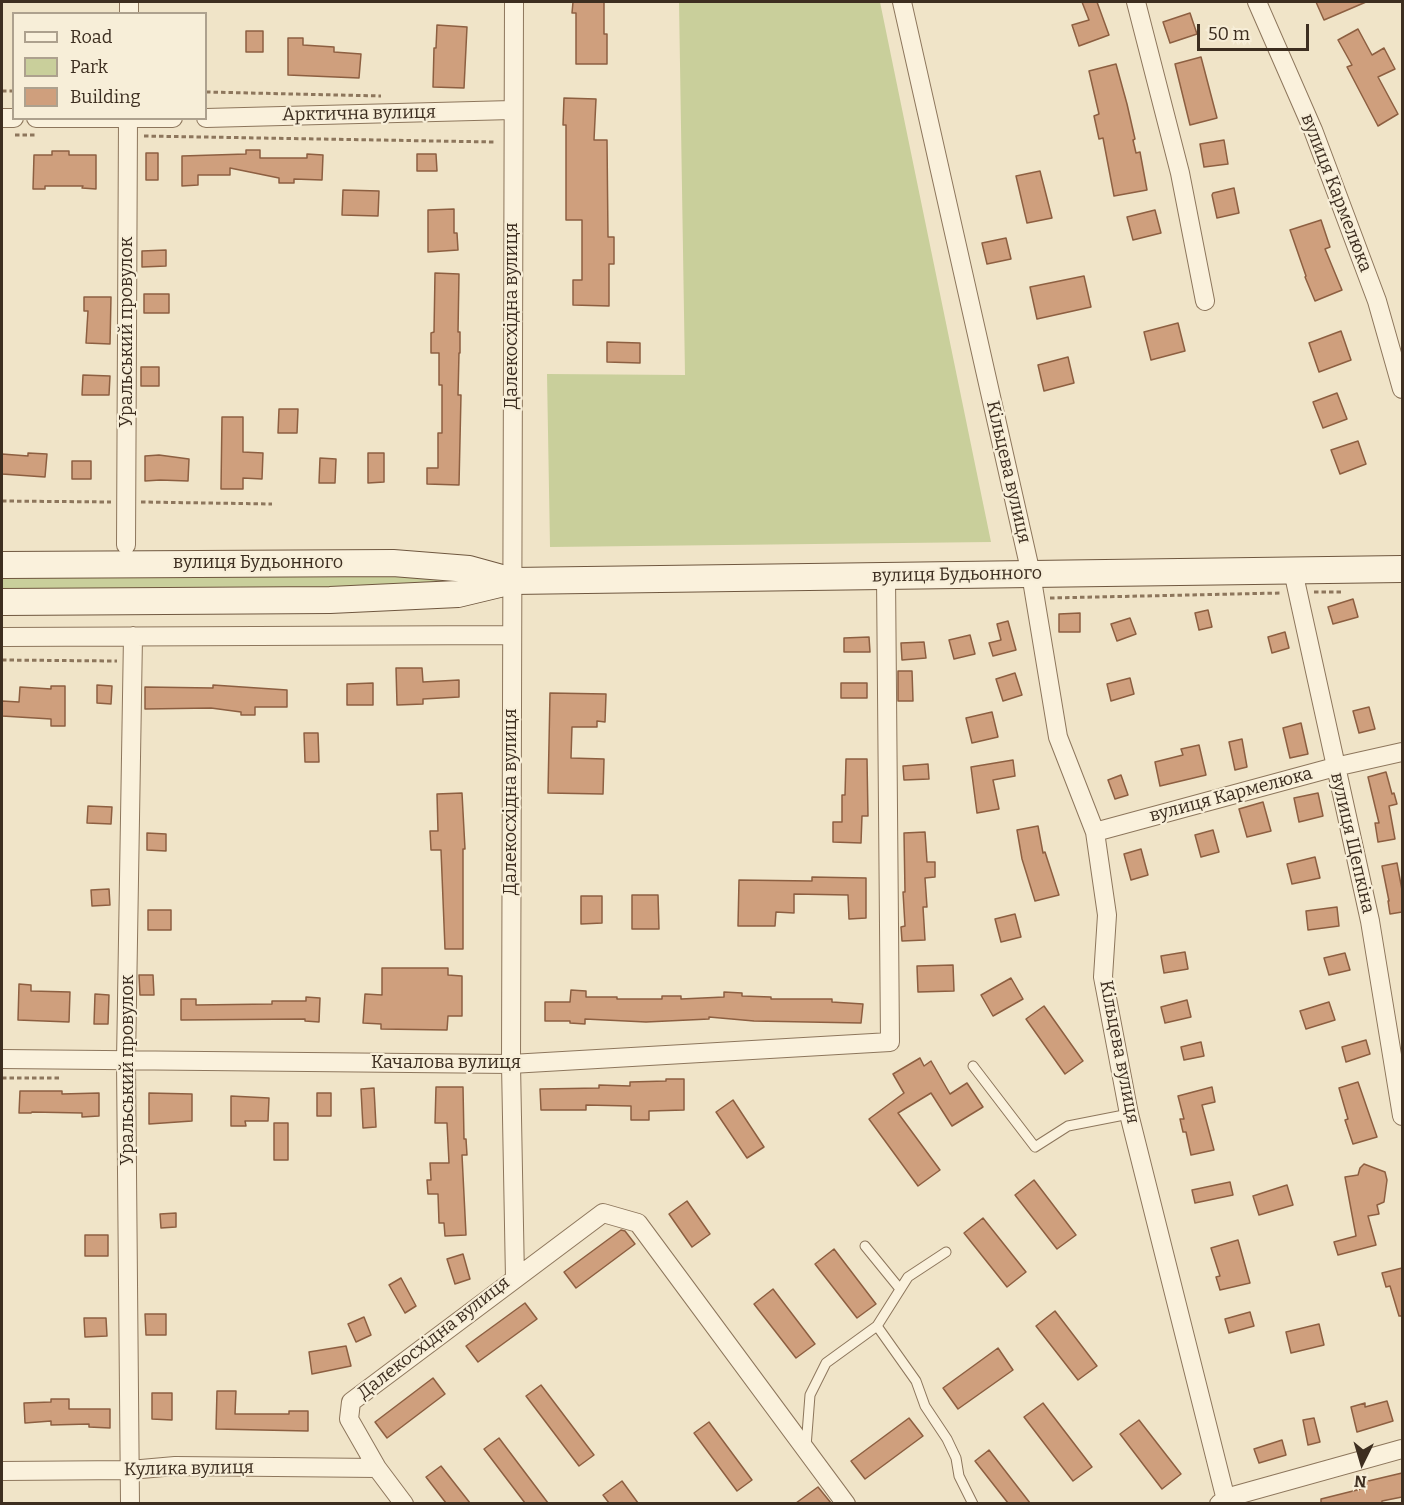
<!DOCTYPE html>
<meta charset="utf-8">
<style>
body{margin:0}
#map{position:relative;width:1404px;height:1505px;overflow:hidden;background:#f0e4c8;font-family:Bitter,serif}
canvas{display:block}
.frame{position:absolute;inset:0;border:3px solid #3d2e20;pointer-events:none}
.legend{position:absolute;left:12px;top:12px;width:195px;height:108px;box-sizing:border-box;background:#f7eed8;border:2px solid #ada18e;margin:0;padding:8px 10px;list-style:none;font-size:18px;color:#3d2e20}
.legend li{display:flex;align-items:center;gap:12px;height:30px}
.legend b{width:30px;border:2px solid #ada18e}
.north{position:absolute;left:1332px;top:1433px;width:60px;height:60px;-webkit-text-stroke:4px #f7eed8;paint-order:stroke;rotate:185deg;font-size:16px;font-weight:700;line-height:24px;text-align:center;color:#3d2e20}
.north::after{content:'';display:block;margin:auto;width:21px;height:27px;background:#3d2e20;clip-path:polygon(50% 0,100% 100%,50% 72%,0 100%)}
.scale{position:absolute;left:1197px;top:24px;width:112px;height:27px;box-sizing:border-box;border:3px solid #3d2e20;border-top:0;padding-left:8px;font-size:18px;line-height:21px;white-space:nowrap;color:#3d2e20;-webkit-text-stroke:4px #f7eed8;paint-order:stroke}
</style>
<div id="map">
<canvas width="1404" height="1505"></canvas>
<div class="frame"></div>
<ul class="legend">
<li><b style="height:8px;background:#faf1dc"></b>Road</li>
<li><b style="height:16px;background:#c9cf9b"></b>Park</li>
<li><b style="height:16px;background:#cf9f7d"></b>Building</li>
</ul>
<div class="north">N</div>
<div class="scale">50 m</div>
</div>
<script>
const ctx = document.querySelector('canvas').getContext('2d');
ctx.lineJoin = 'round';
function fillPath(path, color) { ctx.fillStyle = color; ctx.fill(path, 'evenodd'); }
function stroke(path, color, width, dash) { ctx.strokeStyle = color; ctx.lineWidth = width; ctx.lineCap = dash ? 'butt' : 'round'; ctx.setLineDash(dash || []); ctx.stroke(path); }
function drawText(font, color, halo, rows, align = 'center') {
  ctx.font = font + ' Bitter,serif'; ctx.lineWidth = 4.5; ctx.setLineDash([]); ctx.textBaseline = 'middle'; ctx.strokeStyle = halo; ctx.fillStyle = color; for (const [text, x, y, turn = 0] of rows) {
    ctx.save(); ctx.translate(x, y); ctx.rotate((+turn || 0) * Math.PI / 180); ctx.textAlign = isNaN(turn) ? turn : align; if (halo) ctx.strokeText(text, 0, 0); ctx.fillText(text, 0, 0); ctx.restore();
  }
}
const green = new Path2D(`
 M679 2H880L991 542 550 547 547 374 685 375Z
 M353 573 471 577 470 582 354 587 2 590V575Z`);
const building = new Path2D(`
 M573 2H604V34H607V64H576V13H572Z
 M1082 2H1097L1109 35 1079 46 1072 25 1089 20Z
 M1316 2H1366L1324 20Z
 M1190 13 1197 34 1170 43 1163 22Z
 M437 25 467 27 464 88 433 87 434 48H436Z
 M1358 29 1372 55 1384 48 1395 69 1378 77 1398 114 1378 126 1347 67 1352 65 1338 40Z
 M246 31H263V52H246Z
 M288 38H303V45L334 47V52L361 54 359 78 288 75Z
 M1201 57 1217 118 1190 125 1175 64Z
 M1116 64 1127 104 1135 139 1133 140 1136 153 1140 152 1147 190 1114 196 1103 138 1099 139 1094 116 1099 114 1089 71Z
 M564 98 596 99 594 140H607L608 237H614V264H609V306L573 305V280H582V220H566V125H563Z
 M1224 140 1228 164 1204 167 1200 144Z
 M246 150H260V158H307V154L323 155 322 180 294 179V183H279V178L230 168V175H198V185L182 186V156L246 154Z
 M52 151H69V155H96V189L82 188 83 186H45V189H33L34 155H52Z
 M146 153H158V180H146Z
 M417 154H436L437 171H417Z
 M1040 171 1052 218 1027 223 1016 176Z
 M1234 188 1239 213 1217 218 1212 195 1213 193Z
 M343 190 379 191 378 216 342 215Z
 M454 209V233H457L458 250 428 252V210Z
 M1155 210 1161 233 1133 240 1127 217Z
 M1321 220 1330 247 1325 249 1342 290 1315 301 1305 277 1306 276 1290 230Z
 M1006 238 1011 259 987 264 982 243Z
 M166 250V266L142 267V251Z
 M435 273 459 274 458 332H460V353H459L458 395H461L459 485 427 484V468H438V433H442V385H439V353H431V333L434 332Z
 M1084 276 1091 307 1037 319 1030 287Z
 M144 294H169V313H144Z
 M84 297H111L110 344 86 343 88 311H84Z
 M1178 323 1185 351 1151 360 1144 332Z
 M1341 331 1351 360 1319 372 1309 343Z
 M607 342 640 343V363L607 362Z
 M1068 357 1074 383 1044 391 1038 365Z
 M141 367H159V386H141Z
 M83 375 110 376 109 395H82Z
 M1337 393 1347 419 1323 428 1313 402Z
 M279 409H298L297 433H278Z
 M222 417H243V452L263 453 262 479 243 478V489H221Z
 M1358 441 1366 464 1340 474 1331 450Z
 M28 453 47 454 45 477 2 474V454L28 456Z
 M368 453H384V482L368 483Z
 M159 455 189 459 188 481 160 480 145 481V456Z
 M320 458 336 459 335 483H319Z
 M72 461H91V479H72Z
 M1353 599 1358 617 1333 624 1328 607Z
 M1208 610 1212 627 1199 630 1195 613Z
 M1080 613V632H1059V614Z
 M1130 618 1136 634 1117 641 1111 624Z
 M1008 621 1016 650 993 656 989 643 1001 640 997 624Z
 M1285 632 1289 648 1272 653 1268 637Z
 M970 635 975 654 954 659 949 640Z
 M869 637 870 652H844V638Z
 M924 642 926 658 902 660 901 643Z
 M396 668H422L423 682 459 680V697L423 699V704L397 705Z
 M898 671H912L913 701H898Z
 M1015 673 1022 695 1003 701 996 679Z
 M1130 678 1134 694 1111 701 1107 684Z
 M373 683V705H347V684Z
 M841 683H867V698H841Z
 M97 685 112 686 111 704 97 703Z
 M213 685 287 690V707H255V715H241V712L211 708 145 709V687L213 688Z
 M51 686H65V726H51V719L2 716V701L19 702 20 687 51 689Z
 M550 693 606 694 605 722 597 721V727H572L571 758 604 759 603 794 548 793Z
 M1369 707 1375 729 1359 733 1353 711Z
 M992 712 998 737 972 743 966 718Z
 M1301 723 1308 754 1290 758 1283 728Z
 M304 733H318L319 762H305Z
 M1242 739 1247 767 1235 770 1229 742Z
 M1199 745 1206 775 1160 786 1155 762 1183 755 1181 749Z
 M846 759H867L868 816H862L861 843 833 842V822H842V795H845Z
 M1013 760 1015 776 993 780 999 809 977 813 971 767Z
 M928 764 929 779 904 780 903 766Z
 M1386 772 1392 794 1394 793 1397 804 1389 806 1395 839 1378 842 1375 823H1379L1368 777Z
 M1121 775 1128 795 1115 799 1108 780Z
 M462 793 465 849H463V949H445L441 850H431L430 831H438L437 794Z
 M1318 793 1323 816 1299 822 1294 798Z
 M1263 802 1271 831 1247 837 1239 809Z
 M88 806 112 807 111 824 87 823Z
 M1038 826 1043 853 1045 852 1059 895 1035 901 1022 859 1017 830Z
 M1213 830 1219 852 1201 857 1195 835Z
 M925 832 927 862H935V877L925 878 927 907H923L925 940 902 941 901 927 905 926 903 892H905L904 833Z
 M147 833 166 834V851L147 850Z
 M1141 849 1148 875 1131 880 1124 854Z
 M1315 857 1320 878 1292 884 1287 864Z
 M1397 863 1402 890V912L1390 914 1388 901H1389L1382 866Z
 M812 877 866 878V918L849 919 848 895 794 894V913L776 912 775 926H738L739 880 812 881Z
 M109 889 110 905 92 906 91 890Z
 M632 895H658L659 929H632Z
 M581 896H602V923L581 924Z
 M1337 907 1339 926 1308 930 1306 911Z
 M148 910H171V930H148Z
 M1015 914 1021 937 1001 942 995 919Z
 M1185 952 1188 969 1164 973 1161 956Z
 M1345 953 1350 970 1329 975 1324 958Z
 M953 965 954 991 918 992 917 966Z
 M382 968H448V975L462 976V1016H448L447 1030 381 1029V1024L363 1023 365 994 382 995Z
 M139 975H153L154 995H140Z
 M1011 978 1023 999 993 1016 981 995Z
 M19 984 31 985V991L70 992 69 1022 18 1020Z
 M571 990 586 991V997H617V999H662V996H681V999L724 997V992L742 993V996L771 997V999H832V1002L863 1004 861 1023 754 1021 709 1017V1019L646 1022 585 1019V1024L570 1023V1021H545V1002H570Z
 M95 994 109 995 108 1024H94Z
 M306 997 320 998 319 1022 305 1021V1019L181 1020V999H196V1005L272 1004V1001H306Z
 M1187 1000 1191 1017 1165 1023 1161 1007Z
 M1329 1002 1335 1020 1306 1029 1300 1011Z
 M1044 1006 1083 1061 1065 1074 1026 1019Z
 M1366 1040 1370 1054 1346 1062 1342 1047Z
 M1201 1042 1204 1056 1184 1060 1181 1047Z
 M920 1058 924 1066 931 1061 950 1094 967 1083 983 1107 952 1126 931 1093 898 1113 940 1170 918 1186 869 1119 904 1093 893 1074Z
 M666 1079H684V1110L649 1111V1120H631V1106L586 1105V1110H541L540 1089 599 1088V1085L630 1086V1082L666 1081Z
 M1358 1082 1377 1137 1353 1144 1345 1120 1348 1119 1339 1088Z
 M436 1087H463L464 1139H466L467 1155H462L466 1235 445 1236 444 1223H439L438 1194H428L427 1180H431L430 1163H449L447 1123H435Z
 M1212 1087 1215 1102 1202 1105 1214 1150 1191 1155 1186 1132H1183L1180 1119H1184L1178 1096Z
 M374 1088 376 1127 363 1128 361 1089Z
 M20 1091H62V1094L99 1093V1116L82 1117V1113L32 1112 31 1113H19Z
 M149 1093 192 1094V1121L149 1124Z
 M317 1093H331V1116H317Z
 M231 1096 269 1098 268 1121H245L246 1126H231Z
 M733 1100 764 1147 747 1158 716 1112Z
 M274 1123H288V1160H274Z
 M1364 1164 1385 1172 1387 1180 1384 1202 1377 1205 1379 1214 1368 1216 1376 1245 1338 1255 1334 1242 1356 1236 1345 1177 1358 1175 1360 1168Z
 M1034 1180 1076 1235 1057 1249 1015 1195Z
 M1230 1182 1233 1195 1195 1203 1192 1190Z
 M1287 1185 1293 1205 1259 1215 1253 1196Z
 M687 1201 710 1234 692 1247 669 1214Z
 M176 1213V1227L161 1228 160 1214Z
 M983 1218 1026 1272 1007 1287 964 1233Z
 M621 1230 625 1231 635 1244 576 1288 564 1272Z
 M85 1235H108V1256H85Z
 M1238 1240 1250 1283 1220 1290 1216 1277 1220 1276 1211 1248Z
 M834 1249 876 1304 857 1318 815 1264Z
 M463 1254 470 1279 455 1284 447 1259Z
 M1402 1268V1316H1399L1390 1286 1386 1287 1382 1273Z
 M401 1278 416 1306 405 1313 389 1285Z
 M773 1289 815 1344 796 1358 754 1304Z
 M525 1303 537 1319 478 1362 466 1346Z
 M1055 1311 1097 1366 1078 1380 1036 1326Z
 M1250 1312 1254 1326 1229 1333 1225 1319Z
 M145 1314H166V1335H146Z
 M364 1317 371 1335 356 1342 348 1324Z
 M84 1318H106L107 1336 85 1337Z
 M1319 1324 1324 1345 1291 1353 1286 1332Z
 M346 1346 351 1366 312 1374 309 1352Z
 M998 1348 1013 1370 958 1409 943 1388Z
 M433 1378 445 1394 387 1438 375 1422Z
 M541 1385 594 1455 579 1466 526 1396Z
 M217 1391H236L235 1414H289V1411H308V1431L216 1429Z
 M152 1393H172V1420L152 1419Z
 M51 1399H69V1409H110V1428L89 1427V1424L51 1425V1421L25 1423 24 1403 51 1402Z
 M1387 1401 1393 1421 1357 1432 1351 1407 1365 1403V1407Z
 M1043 1403 1092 1467 1073 1481 1024 1417Z
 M909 1418 923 1436 865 1479 851 1461Z
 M1314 1418 1320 1442 1308 1445 1303 1420Z
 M1139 1420 1181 1474 1162 1489 1120 1434Z
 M709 1422 752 1480 737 1491 694 1433Z
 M499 1438 548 1503H525L484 1449Z
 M1282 1440 1286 1455 1259 1463 1254 1449Z
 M989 1450 1030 1503H1008L975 1461Z
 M441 1466 470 1503H446L426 1477Z
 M1402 1473V1497L1382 1501V1503H1321V1499L1365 1488 1364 1482Z
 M622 1481 638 1503H609L603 1495Z
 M818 1487 831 1503H796Z`);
const path = new Path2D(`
 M2 91H14
 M206 92 381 96
 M15 135H36
 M144 136 494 142
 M2 501 111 502
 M141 502 272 504
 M1314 592H1341
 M1050 598 1281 593
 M2 660 117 661
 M2 1078H60`);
const lane = new Path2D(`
 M973 1066 1035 1147 1068 1126 1129 1114
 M865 1246 900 1289
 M877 1326 916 1381 925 1406 947 1439 956 1458 959 1476 973 1504
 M806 1447 810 1395 826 1363 877 1326 908 1277 946 1252`);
const street = new Path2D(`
 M514 2 511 1064 515 1279
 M902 2 1031 574 1058 737 1095 832 1107 915 1103 977 1129 1114 1227 1504
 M1136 2 1180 173 1205 301
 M1257 2 1313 130 1377 301 1402 389
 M129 14V2
 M2 118H14
 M36 118H173
 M206 118 512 110
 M126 545 128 118
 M1293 571 1370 921 1402 1116
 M2 637 512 635
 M1095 832 1335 767 1402 752
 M2 1059 511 1064 890 1042 886 576
 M2 1471 130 1470 175 1466 377 1468
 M130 1504 126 1061 133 636
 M404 1504 377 1468 349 1419 351 1402 603 1213 638 1223 846 1504
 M1219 1504 1226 1498 1402 1449`);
const secondary = new Path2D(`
 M2 565 393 563 469 569 509 580
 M2 602 330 600 458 594 512 581 1402 569`);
const streetNames = [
 ["Арктична вулиця",359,114,-1],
 ["вулиця Кармелюка",1336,193,69],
 ["Далекосхідна вулиця",512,316,-90],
 ["Уральський провулок",127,332,-90],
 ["Кільцева вулиця",1008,472,77],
 ["вулиця Будьонного",258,563],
 ["вулиця Будьонного",957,575,-1],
 ["вулиця Кармелюка",1231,795,-15],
 ["Далекосхідна вулиця",511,802,-90],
 ["вулиця Щепкіна",1352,843,77],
 ["Кільцева вулиця",1119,1052,79],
 ["Качалова вулиця",446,1063],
 ["Уральський провулок",128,1070,-90],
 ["Далекосхідна вулиця",434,1338,-38],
 ["Кулика вулиця",189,1469,-1]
];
fillPath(green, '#c9cf9b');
fillPath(building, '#cf9f7d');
stroke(building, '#8d5f41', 1.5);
stroke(lane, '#8d765c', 11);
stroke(street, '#8d765c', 20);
stroke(secondary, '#6f573f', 28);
stroke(path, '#8d765c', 3, [4.5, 3]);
stroke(lane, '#faf1dc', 9);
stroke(street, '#faf1dc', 18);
stroke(secondary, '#faf1dc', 26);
drawText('18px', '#3d2e20', '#f7eed8', streetNames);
</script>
